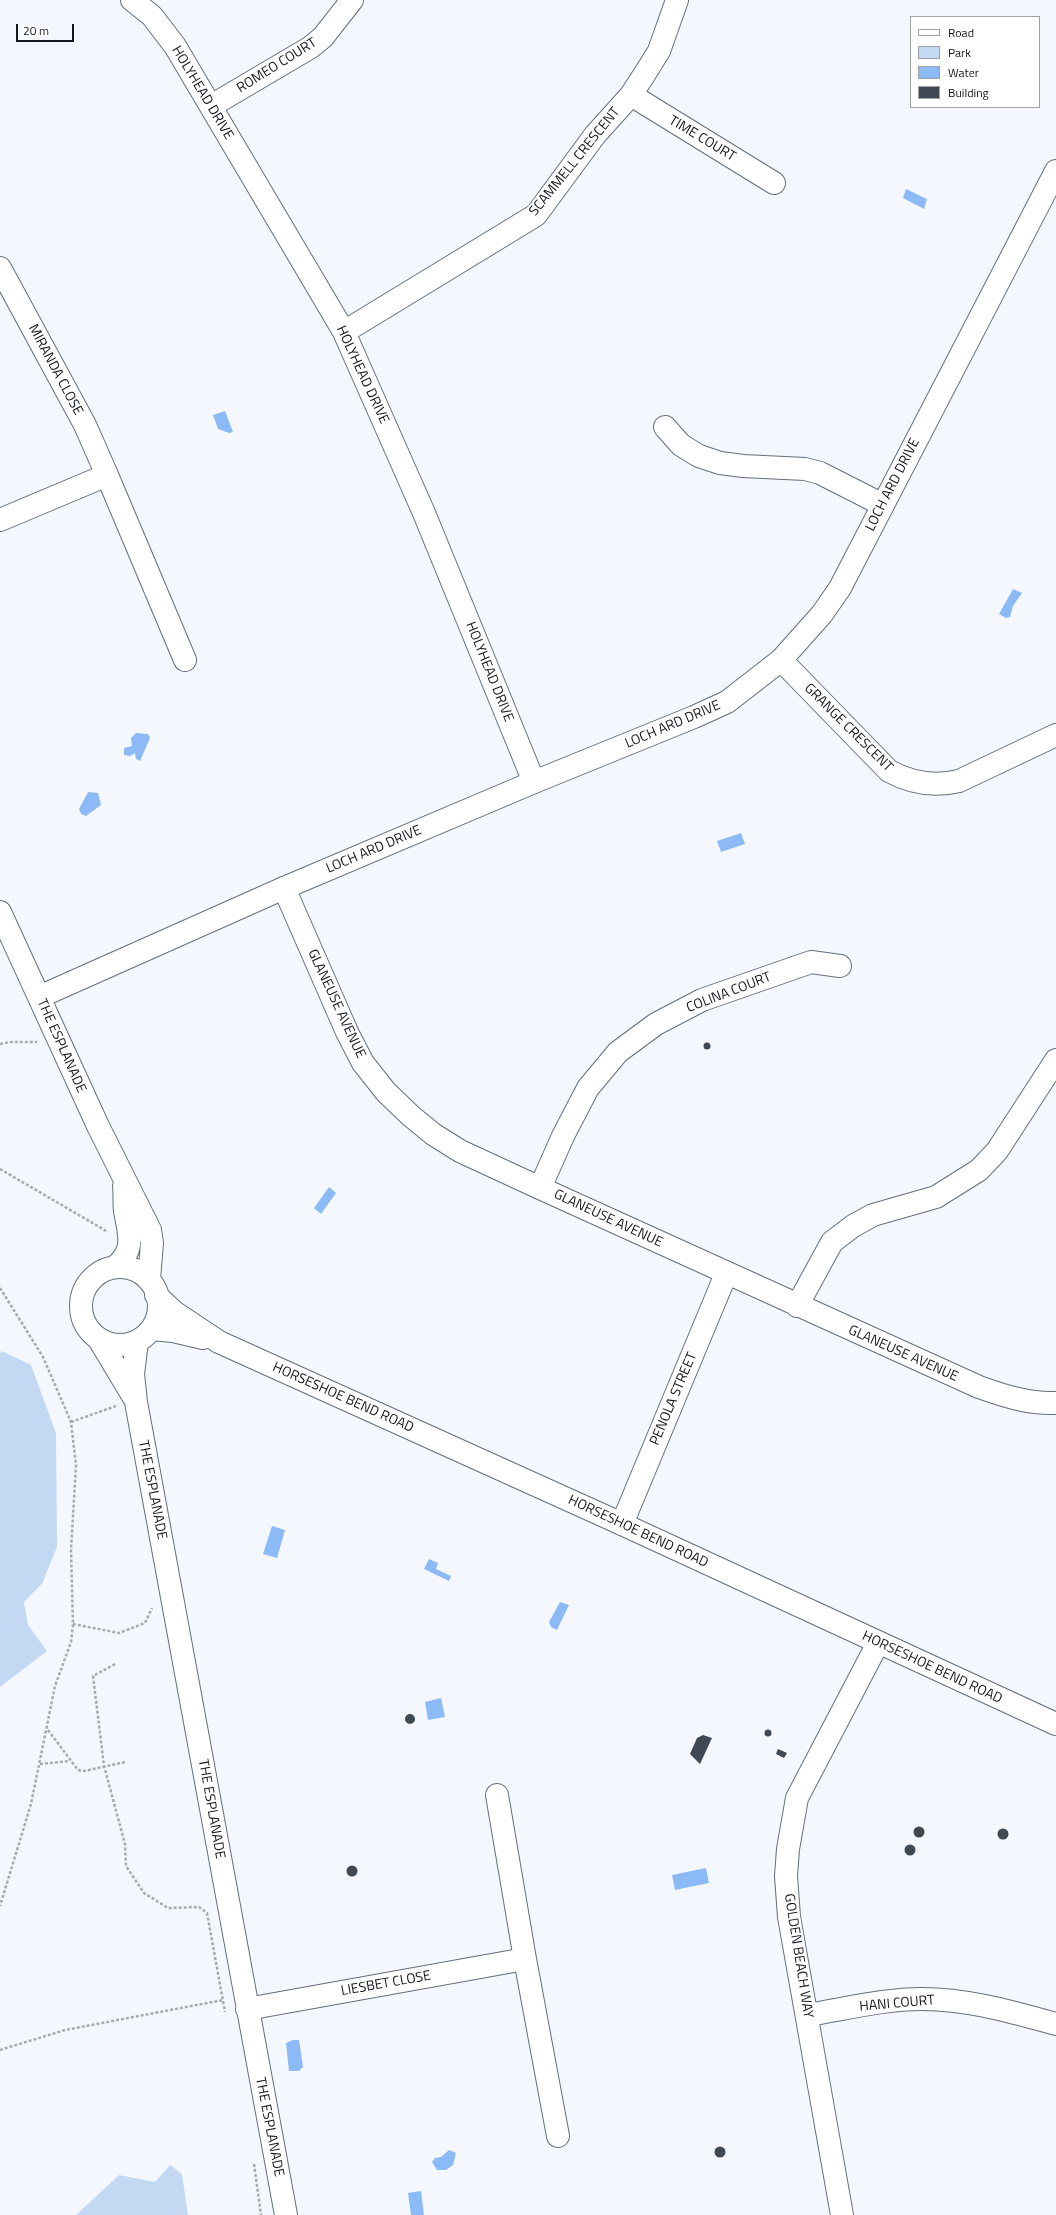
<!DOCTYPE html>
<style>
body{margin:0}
#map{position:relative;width:1056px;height:2215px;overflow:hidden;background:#f4f8fe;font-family:"Titillium Web",sans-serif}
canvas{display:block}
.legend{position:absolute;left:910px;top:16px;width:130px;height:92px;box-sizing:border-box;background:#fff;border:1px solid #a1a2a4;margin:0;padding:5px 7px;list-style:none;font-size:12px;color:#13171c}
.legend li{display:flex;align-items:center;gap:8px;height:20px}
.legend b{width:20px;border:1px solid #a1a2a4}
.scale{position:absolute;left:16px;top:24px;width:58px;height:18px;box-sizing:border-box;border:2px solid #13171c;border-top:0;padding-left:5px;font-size:12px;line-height:14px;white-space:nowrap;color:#13171c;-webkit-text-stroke:3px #fff;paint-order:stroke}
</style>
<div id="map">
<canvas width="1056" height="2215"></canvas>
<ul class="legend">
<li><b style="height:5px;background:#fff"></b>Road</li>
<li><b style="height:11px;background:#c3d8f3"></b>Park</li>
<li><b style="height:11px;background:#8bbaf6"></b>Water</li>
<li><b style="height:11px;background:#3f4853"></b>Building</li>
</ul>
<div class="scale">20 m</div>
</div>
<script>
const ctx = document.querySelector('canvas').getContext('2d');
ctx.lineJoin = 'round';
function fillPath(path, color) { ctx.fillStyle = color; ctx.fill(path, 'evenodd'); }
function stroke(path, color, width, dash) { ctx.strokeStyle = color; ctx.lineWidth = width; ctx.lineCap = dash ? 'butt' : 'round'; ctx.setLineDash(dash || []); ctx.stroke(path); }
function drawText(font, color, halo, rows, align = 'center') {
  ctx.font = font + ' "Titillium Web",sans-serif'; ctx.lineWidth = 4; ctx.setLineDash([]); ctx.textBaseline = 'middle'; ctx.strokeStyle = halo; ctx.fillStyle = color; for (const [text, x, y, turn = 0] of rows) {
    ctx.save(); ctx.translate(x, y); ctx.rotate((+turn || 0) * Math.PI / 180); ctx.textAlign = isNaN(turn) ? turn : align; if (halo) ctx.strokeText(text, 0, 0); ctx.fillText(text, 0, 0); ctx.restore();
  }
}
const green = new Path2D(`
 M2 1351 31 1365 56 1433 57 1547 42 1584 24 1602 28 1625 47 1651 0 1687V1353Z
 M170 2165 182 2174 188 2215H76L119 2175 155 2182Z`);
const water = new Path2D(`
 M906 189 927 199 924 209 903 198Z
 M225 411 233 432 229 433 218 429 213 415Z
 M1013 589 1022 593 1013 606 1010 617 1006 618 999 614Z
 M136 733 148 734 150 738 140 761 136 759 135 753 130 756 124 755V748L132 746 131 738Z
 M88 792 98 793 101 805 86 816 81 814 79 809Z
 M741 833 745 844 721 852 717 841Z
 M329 1187 336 1193 321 1214 314 1208Z
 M272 1526 285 1530 277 1558 263 1554Z
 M429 1559 438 1563 436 1569 451 1576 449 1581 424 1569Z
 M560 1602 569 1605 557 1630 551 1627 549 1622Z
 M441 1698 445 1717 428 1720 425 1702Z
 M706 1868 709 1883 675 1890 672 1875Z
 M293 2040H299L303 2067 299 2071H289L286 2043Z
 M449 2150 456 2153 453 2165 446 2170H437L432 2162 435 2158 441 2157Z
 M421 2191 424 2215H411L408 2193Z`);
const building = new Path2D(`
 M703.5 1046a3.5 3.5 0 1 1 7 0a3.5 3.5 0 1 1-7 0Z
 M405 1719a5 5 0 1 1 10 0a5 5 0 1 1-10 0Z
 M764.5 1733a3.5 3.5 0 1 1 7 0a3.5 3.5 0 1 1-7 0Z
 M703 1735 712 1738 700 1764 690 1754 697 1738Z
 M778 1749 787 1753 784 1758 776 1754Z
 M913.5 1832a5.5 5.5 0 1 1 11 0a5.5 5.5 0 1 1-11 0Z
 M997.5 1834a5.5 5.5 0 1 1 11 0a5.5 5.5 0 1 1-11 0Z
 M904.5 1850a5.5 5.5 0 1 1 11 0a5.5 5.5 0 1 1-11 0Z
 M346.5 1871a5.5 5.5 0 1 1 11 0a5.5 5.5 0 1 1-11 0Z
 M714.5 2152a5.5 5.5 0 1 1 11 0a5.5 5.5 0 1 1-11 0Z`);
const path = new Path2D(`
 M0 1044 11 1042H37
 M0 1169 108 1232
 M0 1288 43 1357 71 1422 76 1465 71 1550 73 1624 71 1642 55 1686 31 1804 0 1906
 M71 1422 116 1406
 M73 1624 119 1633 145 1623 152 1608
 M115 1664 93 1676 104 1766 125 1844 126 1866 144 1893 168 1908 199 1907 207 1913 225 2012
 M48 1730 78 1770 84 1771 125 1762
 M40 1764 69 1761
 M0 2050 65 2030 223 2000
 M254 2164 261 2215`);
const minor = new Path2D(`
 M132 0 152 16 175 46 344 332 424 513 534 782
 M631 95 774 183
 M211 106 311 47 323 37 352 0
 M0 268 85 425 107 475 0 520
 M344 332 536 215 595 135 631 95 644 75 659 51 677 0
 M665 427 681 445 699 456 720 463 743 466 805 469 820 473 883 505
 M107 475 185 660
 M781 660 889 771C911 783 934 787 959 781L1056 735
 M284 888 347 1032 363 1063 386 1092 411 1116 433 1134 460 1151 540 1188 979 1387C1004 1396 1029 1404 1056 1403
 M540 1188 563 1136 588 1088 618 1052 656 1024 702 1000 811 962 840 966
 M797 1306 832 1242 853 1226 873 1215 936 1197 979 1170 997 1151 1056 1060
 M100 1341 133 1396
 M137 1342 133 1374 136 1402 286 2215
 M622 1524 726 1274
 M525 1959 558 2136
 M247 2009 525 1959 497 1795
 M807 2015C845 2009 884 1999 922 1999 968 1999 1012 2012 1056 2024
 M842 2215 789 1917 786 1876 788 1849 797 1798 878 1643`);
const tertiary = new Path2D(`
 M0 912 98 1126 150 1230 152 1243 149 1279
 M39 997 284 888 534 782 694 717 727 702 781 660 822 614 840 588 1056 171
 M115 1267C136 1250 129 1234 125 1211 124 1203 125 1194 124 1186
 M81 1306a39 39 0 1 1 78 0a39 39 0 1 1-78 0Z
 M156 1295 174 1312 219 1342 622 1524 1056 1724
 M152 1329 173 1331 203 1338`);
const streetNames = [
 ["ROMEO COURT",277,66,-32],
 ["HOLYHEAD DRIVE",202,93,59],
 ["TIME COURT",702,139,31],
 ["SCAMMELL CRESCENT",575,162,-51],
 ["MIRANDA CLOSE",55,370,62],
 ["HOLYHEAD DRIVE",362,375,65],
 ["LOCH ARD DRIVE",893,485,-63],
 ["HOLYHEAD DRIVE",489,672,68],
 ["LOCH ARD DRIVE",673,725,-23],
 ["GRANGE CRESCENT",848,728,45],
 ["LOCH ARD DRIVE",374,850,-23],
 ["COLINA COURT",729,993,-21],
 ["GLANEUSE AVENUE",336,1004,65],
 ["THE ESPLANADE",61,1046,66],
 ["GLANEUSE AVENUE",608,1219,25],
 ["GLANEUSE AVENUE",903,1354,24],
 ["HORSESHOE BEND ROAD",343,1398,24],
 ["PENOLA STREET",674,1399,-67],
 ["THE ESPLANADE",152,1490,79],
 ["HORSESHOE BEND ROAD",638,1532,25],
 ["HORSESHOE BEND ROAD",932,1668,25],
 ["THE ESPLANADE",211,1809,80],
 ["GOLDEN BEACH WAY",798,1956,81],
 ["LIESBET CLOSE",386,1984,-10],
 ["HANI COURT",897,2004,-5],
 ["THE ESPLANADE",269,2127,79]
];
fillPath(green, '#c3d8f3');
fillPath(water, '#8bbaf6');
fillPath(building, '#3f4853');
stroke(minor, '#646e7a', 24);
stroke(tertiary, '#646e7a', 24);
stroke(path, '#a7abb1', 2.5, [3, 2]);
stroke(minor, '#fff', 22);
stroke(tertiary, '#fff', 22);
drawText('14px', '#13171c', '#fff', streetNames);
</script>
